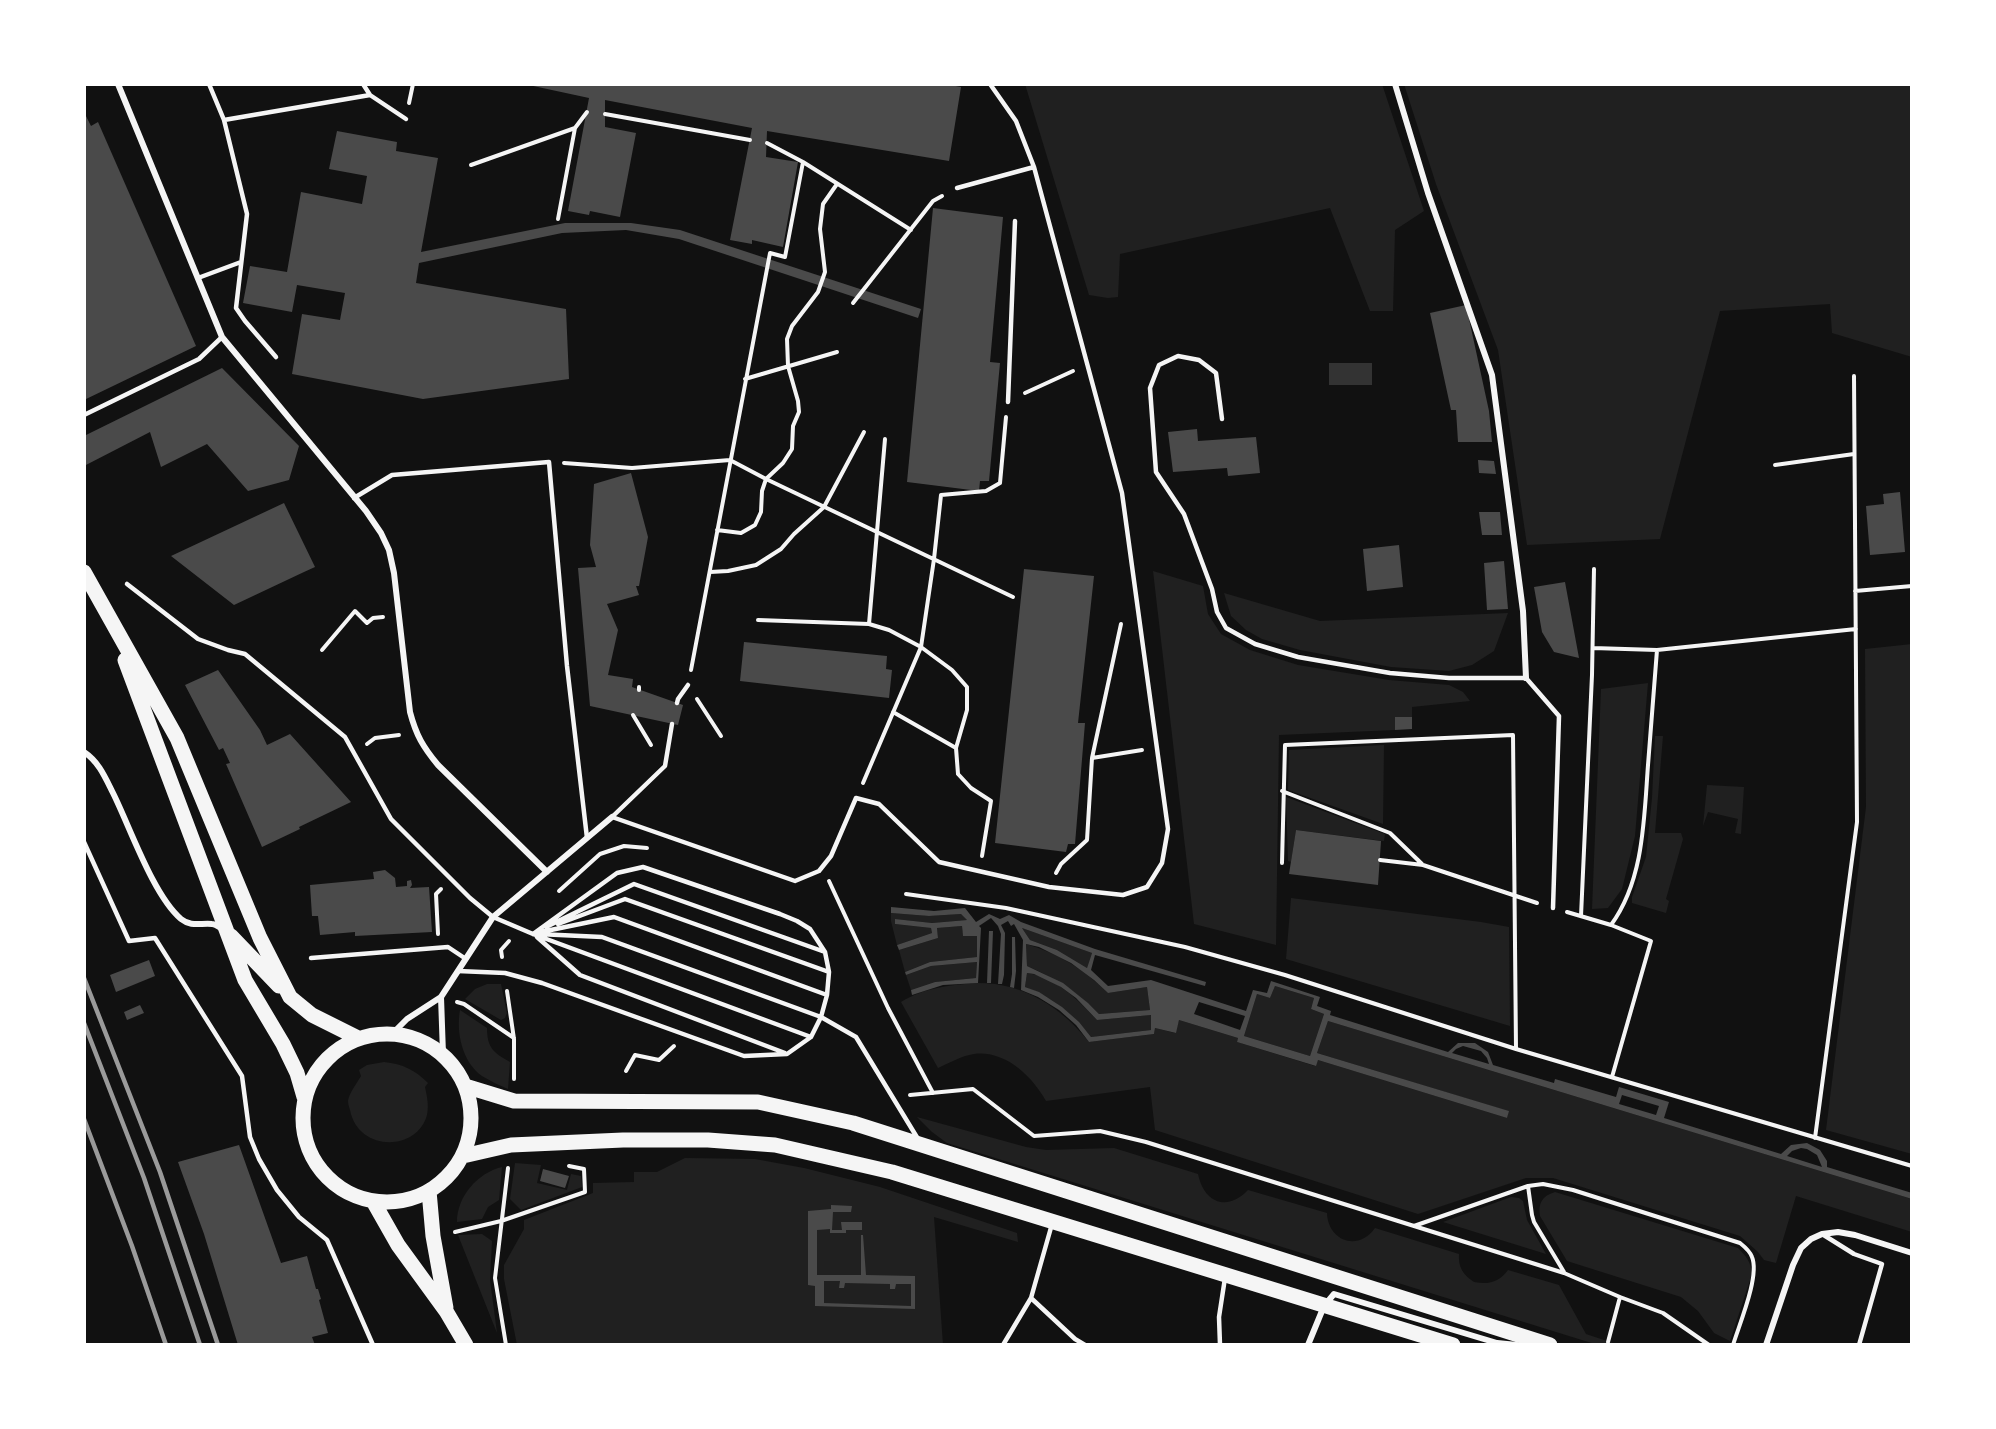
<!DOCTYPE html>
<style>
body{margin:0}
#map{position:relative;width:1996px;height:1429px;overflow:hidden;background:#111;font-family:Raleway,sans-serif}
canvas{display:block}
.frame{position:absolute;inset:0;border:86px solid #fff;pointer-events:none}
</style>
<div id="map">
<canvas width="1996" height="1429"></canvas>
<div class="frame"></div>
</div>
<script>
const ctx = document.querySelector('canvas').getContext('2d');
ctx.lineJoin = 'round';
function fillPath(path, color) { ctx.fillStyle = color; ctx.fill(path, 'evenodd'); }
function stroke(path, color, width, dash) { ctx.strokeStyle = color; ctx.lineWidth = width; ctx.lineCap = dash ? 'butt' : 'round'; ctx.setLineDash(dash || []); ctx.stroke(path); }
const green = new Path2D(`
 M1025 84H1382L1424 211 1395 230 1393 311H1370L1330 208 1120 254 1118 297 1108 298 1089 295Z
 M1404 84H1912V357L1832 333 1830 304 1720 311 1660 539 1527 545 1498 350 1436 184Z
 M1153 571 1203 586 1208 614 1221 634 1250 650 1298 665 1389 680 1449 685 1463 692 1470 701 1412 707V717H1395V730L1279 735 1276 945 1194 924Z
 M1224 593 1320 621 1508 613 1494 651 1472 665 1449 671 1391 667 1300 650 1262 639 1246 630 1231 616Z
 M1912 644V1154L1826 1130 1866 807 1865 649Z
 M1648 683 1635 836 1622 889 1608 908 1592 909 1601 689Z
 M1655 736H1663L1655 833H1681L1683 839 1666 899 1669 901 1666 913 1632 903V897L1646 857 1652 798Z
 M1384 745 1383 824 1288 790 1289 750Z
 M1707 785 1744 787 1741 834 1735 833 1738 819 1708 812 1703 826Z
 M1286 797 1385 834 1384 841 1296 830 1291 862 1288 861Z
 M1291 898 1481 922 1509 927 1510 1026 1286 959Z
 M891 913 929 916 961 914 967 920 932 923 895 919V924L931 928 932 933 897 945 891 921Z
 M962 926 963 935 977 936V957L930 962 905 972 899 950 938 938 937 928Z
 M1022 928 1092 953 1087 968 1057 950 1030 940Z
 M1026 944C1058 953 1085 970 1108 993L1147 987 1150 1010 1099 1014C1078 992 1055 978 1027 966Z
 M977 962 976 978 935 982 911 990 906 975 931 966Z
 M1027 973C1056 977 1078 1000 1097 1020L1151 1015V1030L1091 1037C1073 1015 1053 997 1025 987Z
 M978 983C1024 983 1061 1007 1089 1042L1154 1034 1155 1028 1175 1033 1179 1020 1238 1038 1237 1042 1315 1066 1318 1060 1507 1118 1508 1111 1317 1053 1328 1021 1912 1199V1232L1796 1196 1776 1263 1764 1260 1758 1252 1740 1236 1553 1178H1526L1418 1214 1155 1130 1150 1087 1046 1101C1032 1076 1005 1050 974 1054 961 1056 949 1063 938 1068L901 1002C926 987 950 985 978 983Z
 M487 984H501L507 1013 505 1018 501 1020 465 999 475 989Z
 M1275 986 1314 998 1311 1009 1324 1014 1310 1056 1244 1036 1257 994 1270 998Z
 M460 1010 487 1028C487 1048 494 1053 510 1062L508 1089C499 1085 490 1081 482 1076 462 1062 456 1032 460 1010Z
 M384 1062C403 1064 415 1070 428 1083L425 1087C427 1096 429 1105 427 1115 417 1152 358 1152 350 1110 349 1107 348 1104 348 1101 349 1093 357 1083 361 1076L359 1070 367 1065Z
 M917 1117 1026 1147 1046 1150 1114 1148 1198 1174C1204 1203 1227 1212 1248 1190L1327 1213C1328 1241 1358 1252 1375 1228L1459 1254C1458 1267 1463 1275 1474 1282 1489 1285 1499 1282 1508 1270L1559 1285 1586 1334 1619 1345H1598L947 1143 932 1132Z
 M685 1158 755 1159 804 1168 880 1187 1017 1233 1018 1242 934 1217 943 1345H517L504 1279V1265L524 1229V1220L593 1193V1183L634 1182V1172H657Z
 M515 1163 541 1165 537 1183 567 1190 571 1174 581 1176 582 1187 521 1210 510 1199Z
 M502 1167 499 1200 488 1207 482 1219 457 1222C457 1197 477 1173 502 1167Z
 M1555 1192 1738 1248C1746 1256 1751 1262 1752 1274L1730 1341 1714 1333 1698 1311 1681 1297 1567 1261 1540 1216C1538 1203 1542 1196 1555 1192Z
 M1511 1197 1519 1198 1523 1201 1527 1220 1546 1254 1443 1222Z
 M482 1234 492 1241 490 1280 497 1333 458 1235Z`);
const water = new Path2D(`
 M1329 363H1372V385H1329Z`);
const building = new Path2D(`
 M524 84H945L961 87 949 161 767 131 766 157 798 162 783 247 752 240V244L730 240 752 128 605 100V127L636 133 620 217 590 211 589 215 568 211 589 98Z
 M84 112 91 126 98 122 196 346 84 400Z
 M337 131 397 142 396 151 438 158 421 252 565 223H631L680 230 921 309 918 318 679 239 626 230 562 233 419 263 416 283 566 309 569 379 423 399 292 374 302 314 340 320 345 293 297 285 292 312 243 303 250 266 287 272 301 192 362 204 367 176 329 169Z
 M933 208 1003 217 990 362 1000 363 989 481H980L979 491 907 482Z
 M1466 305 1489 411 1492 442H1458L1456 410H1451L1430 313Z
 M222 368 299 446 289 480 248 491 207 444 161 467 150 432 84 466V436Z
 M1197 429 1198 441 1256 437 1260 473 1228 476 1227 468 1173 472 1168 432Z
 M1478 460 1494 461 1496 474 1479 473Z
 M631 473 648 537 639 586H636L639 595 607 604 618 630 608 675 633 679 632 687 683 705 678 725 590 706 578 568 596 567 590 545 594 484Z
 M1900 492 1905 552 1870 555 1866 506 1884 504 1883 494Z
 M284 503 315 567 304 572 234 605 171 556Z
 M1479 512H1500L1502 535H1482Z
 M1399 545 1403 587 1367 591 1363 549Z
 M1504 561 1508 609 1487 610 1484 563Z
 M1024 569 1094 576 1078 723H1085L1075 844H1068L1066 852 995 843Z
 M1565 582 1579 658 1554 652 1542 632 1534 587Z
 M744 642 887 656 886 669 892 670 889 698 740 681Z
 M218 670 260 730 267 745 290 734 351 802 299 827 300 829 262 847 226 764 230 763 223 748 219 750 185 685Z
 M1395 717H1412V729L1395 730Z
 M1296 830 1381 841 1378 885 1289 874Z
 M385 870 395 878 396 887 407 886V881L411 880 412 885 410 888 429 887 432 932 355 936V932L320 935 318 916H312L310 885 374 879 373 872Z
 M891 907 934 911 965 908 976 922 989 914 1000 919 1009 915 1021 922 1095 949 1206 982 1205 986 1095 955 1091 970 1108 986 1151 980 1246 1011 1253 990 1267 993 1271 981 1320 997 1317 1006 1331 1011 1330 1015 1448 1052 1458 1043H1475L1488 1052 1493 1065 1554 1083 1555 1079 1616 1097 1619 1087 1669 1102 1664 1118 1781 1154 1791 1145 1807 1143 1820 1150 1827 1161V1167L1912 1193V1199L1328 1021 1317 1053 1509 1111 1507 1118 1318 1060 1316 1066 1237 1042 1238 1038 1179 1020 1176 1033 1155 1028 1154 1034 1089 1042 1076 1025 1059 1010 1038 997 1021 990 1023 940 1014 924 1011 926 1008 921 1001 925 1005 933 1004 975 1002 984H998L1001 934 998 926 991 918 979 926 981 928 978 983 943 985 912 995 911 990 935 982 976 978 977 962 931 966 906 975 905 972 930 962 977 957V936H963L962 926 937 928 938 938 899 950 897 945 932 933 931 928 895 924V919L932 923 967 920 961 914 929 916 891 913ZM1022 928 1092 953 1087 968 1057 950 1030 940ZM1026 944 1039 947 1071 963 1094 980 1108 993 1147 987 1150 1010 1099 1014 1088 1003 1063 983 1027 966ZM1027 973 1034 974 1061 987 1076 998 1097 1020 1151 1015V1030L1091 1037 1079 1022 1062 1007 1039 992 1025 987ZM1275 986 1314 998 1311 1009 1324 1014 1310 1056 1244 1036 1257 994 1270 998ZM1199 1002 1245 1016 1240 1030 1194 1014ZM1463 1046 1481 1051 1487 1058 1489 1064 1452 1053 1456 1049ZM1622 1095 1659 1106 1656 1115 1619 1104ZM1801 1148 1807 1149 1817 1155 1822 1167 1787 1156 1792 1151Z
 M989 931H993L991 983H987Z
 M1012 937H1015L1016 971 1014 988 1010 987 1012 974Z
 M149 960 155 976 116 992 110 975Z
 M140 1005 144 1013 127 1020 124 1012Z
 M239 1145 281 1263 307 1256 316 1289H318L321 1299 319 1300 328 1333 312 1337 315 1345H238L204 1234 178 1162Z
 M543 1169 569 1176 565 1188 540 1181Z
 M831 1205 852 1206 851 1212H833L832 1230H842L841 1222H862V1230H846V1233H830V1229L817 1230V1275H861V1235H863L866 1275 915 1276V1309L815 1306V1286L808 1285V1211L831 1209ZM824 1281H840L839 1288H844L845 1283 890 1284V1289H895L896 1284H911V1306L824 1303Z`);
const path = new Path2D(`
 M409 103 413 84
 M605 114 750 140
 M767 143 803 162
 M471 165 575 128
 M558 219 575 128 587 112
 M853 303 933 201 942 196
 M745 379 837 352
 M1025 393 1073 371
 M564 463 632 468 730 460 766 479 1013 597
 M1775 465 1854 454
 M717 530 741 533 755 525 761 512 762 491 766 479 783 463 792 449 793 426 799 412 798 401 788 366 787 339 792 326 818 292 825 272 820 229 823 204 837 184
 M710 572 728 571 756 565 781 549 794 534 824 507 864 432
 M1855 591 1912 586
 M758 620 869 624 889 630 921 647 952 670 967 687V710L956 748 958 774 971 788 991 801 982 856
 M869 624 885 439
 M1593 648 1657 650
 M322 650 355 611 367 623 373 618 383 617
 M691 670 770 253 785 257 803 162 911 230
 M639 690V687
 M697 699 721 736
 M893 712 956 748
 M633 715 651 745
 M367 744 375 738 399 735
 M1092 758 1121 624
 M863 783 921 647 934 559 941 495 986 491 1000 483 1006 417
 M1282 791 1390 833 1422 864
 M1380 860 1423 865 1537 903
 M1282 863 1285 745 1513 735 1516 1049
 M1056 873 1061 864 1087 840 1092 758 1142 750
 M829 881 888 1008 933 1093
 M559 891 600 854 624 846 647 848
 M906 894 1006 908 1185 947 1285 975 1516 1049 1912 1166
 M1567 912 1611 925 1651 941 1612 1077
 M1581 916 1592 675 1594 569
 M1611 925C1644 880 1644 819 1648 765 1651 727 1654 689 1657 650L1856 629
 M438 934 436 894 441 889
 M502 957 501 950 509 941
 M507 991 514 1039V1079
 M457 1002 464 1004 514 1038
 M626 1071 635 1055 659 1060 674 1046
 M910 1095 973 1089 1034 1136 1100 1131 1146 1142 1564 1273 1620 1297
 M1815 1138 1857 822 1854 376
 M1528 1186 1532 1215 1534 1222 1564 1272
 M1414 1226 1528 1186 1543 1184 1573 1190 1740 1243C1745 1247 1750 1251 1752 1257 1760 1276 1739 1325 1733 1345
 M455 1232 501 1221 585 1192 584 1169 569 1166
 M1608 1342 1620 1297 1663 1313 1709 1345
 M506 1345 495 1278 508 1168`);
const service = new Path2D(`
 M209 84 224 120 247 214 236 308 245 321 276 357
 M363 84 370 95 406 119
 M224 120 370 95
 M957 188 1034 167
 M198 278 241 262
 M1008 402 1015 221
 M84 415 199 359 222 337
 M1222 419 1216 373 1199 360 1178 356 1159 365 1150 388 1156 472 1184 514 1212 589 1217 612 1226 628 1255 644 1298 657 1390 673 1449 678H1526L1559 716 1553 908
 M354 498 392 475 549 462 567 666 587 838
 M127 584 198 639 228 650 245 654 345 737 391 819 470 898 493 917 533 934 811 1037
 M677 703 678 699 688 685
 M672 724 665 766 612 817 795 881 819 871 831 856 856 798 879 804 939 862 1049 887 1123 895 1147 887 1162 863 1168 829 1122 493 1034 167 1016 121 990 84
 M84 842 129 941 155 938 242 1076 250 1137 259 1159 277 1190 299 1217 327 1240 373 1345
 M558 924 625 899 829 972
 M546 927 634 884 825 952
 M541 932 614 917 827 995
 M538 934 602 937 821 1017 856 1037 918 1139
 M537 937 580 975 785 1053
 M311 958 448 947 466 959
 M458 971 505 973 542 983 744 1056 787 1054 811 1037 821 1017 827 995 829 972 825 952 810 929 797 921 780 914 643 867 617 873 533 934
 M1822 1234 1854 1254 1882 1264 1859 1345
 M1031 1298 1075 1339 1085 1345
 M1003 1345 1031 1298 1052 1224
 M1220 1345 1219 1317 1225 1278`);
const minor = new Path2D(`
 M118 84 222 337 366 511 381 533 389 550 394 573 410 712C416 735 423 747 438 765L547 872
 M1395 84 1428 193 1492 375 1523 611 1526 678
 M84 752C99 762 105 777 113 793 130 827 153 895 181 919 191 927 200 923 212 924 216 924 220 928 224 930
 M441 997 443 1054
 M393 1033 407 1019 441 997 493 917 612 817
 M1308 1345 1324 1306 1334 1294 1497 1343 1517 1345
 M1766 1345 1793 1265 1801 1248 1811 1239 1822 1234 1838 1232 1855 1235 1912 1253`);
const primary = new Path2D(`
 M84 572 177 738 260 938 290 997 312 1015 358 1038
 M125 660 245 980 283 1044 297 1073 304 1097
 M231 936 279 986
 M303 1118a84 84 0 1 1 168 0a84 84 0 1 1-168 0Z
 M465 1086 514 1101 758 1102 853 1123 1550 1345
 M463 1156 511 1145 623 1140H708L775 1145 892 1172 1453 1345
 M429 1191 433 1236 446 1308
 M373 1201 398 1245 446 1311 466 1345`);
const rail = new Path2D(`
 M84 978 160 1172 218 1345
 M84 1023 144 1178 200 1345
 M84 1119 132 1246 166 1345`);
fillPath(green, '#202020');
fillPath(water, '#333');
fillPath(building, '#4a4a4a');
stroke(path, '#f5f5f5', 4);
stroke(service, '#f5f5f5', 4.5);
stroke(minor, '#f5f5f5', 6);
stroke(primary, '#f5f5f5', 15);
stroke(rail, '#9a9a9a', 4.5);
</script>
